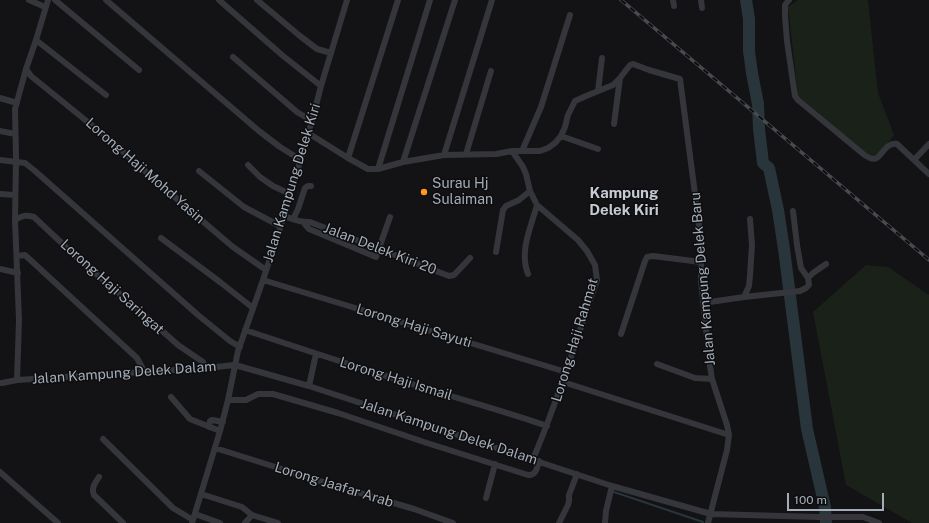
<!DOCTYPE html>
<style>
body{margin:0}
#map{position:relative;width:929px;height:523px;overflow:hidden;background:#131315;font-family:"Public Sans",sans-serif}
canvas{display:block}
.scale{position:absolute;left:787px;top:493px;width:97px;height:18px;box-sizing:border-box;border:2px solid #a3acb7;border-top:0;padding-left:5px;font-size:12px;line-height:14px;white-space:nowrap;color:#a3acb7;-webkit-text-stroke:3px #0e0e10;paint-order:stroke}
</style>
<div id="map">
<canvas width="929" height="523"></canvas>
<div class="scale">100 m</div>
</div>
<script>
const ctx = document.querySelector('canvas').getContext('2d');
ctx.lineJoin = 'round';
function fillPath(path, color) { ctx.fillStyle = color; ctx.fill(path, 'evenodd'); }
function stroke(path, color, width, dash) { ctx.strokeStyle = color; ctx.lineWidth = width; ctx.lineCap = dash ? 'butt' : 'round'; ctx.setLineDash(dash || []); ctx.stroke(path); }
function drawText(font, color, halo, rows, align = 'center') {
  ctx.font = font + ' "Public Sans",sans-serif'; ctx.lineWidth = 3; ctx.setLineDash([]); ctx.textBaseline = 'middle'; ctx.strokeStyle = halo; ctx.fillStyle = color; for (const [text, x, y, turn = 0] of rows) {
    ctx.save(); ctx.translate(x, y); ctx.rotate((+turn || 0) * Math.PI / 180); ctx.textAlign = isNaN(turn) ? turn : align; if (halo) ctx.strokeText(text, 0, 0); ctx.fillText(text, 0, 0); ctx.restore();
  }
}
const green = new Path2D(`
 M798 0H868L878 93 894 135 882 151 875 156 868 155 798 96 788 7Z
 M866 265 888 267 929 295V523H912L846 485 813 312Z`);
const stream = new Path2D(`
 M614 492 703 522`);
const river = new Path2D(`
 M746 0 749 19V51L752 73 758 104 759 129 763 163 769 168 778 210 784 249 807 429 825 507 826 523`);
const street = new Path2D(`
 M29 0 45 7
 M55 0 139 70
 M106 0 259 131 280 147 301 160
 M219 0 282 55 321 86
 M257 0 300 36 317 49 331 53
 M673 0 674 6
 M701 0 702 8
 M789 0 785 5V16L787 41 795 96 798 100 862 153C864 155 867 157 870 158 882 163 882 142 897 144L929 174
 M36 40 106 95
 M233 57 297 112 312 121
 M26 69 31 76 105 136 193 213 233 247 266 270
 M598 91 602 58
 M0 98 17 103
 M614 124 620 78
 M0 131 15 134
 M308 133 348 158 368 169H378L403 162 444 155 496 154 512 151H540L548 148 555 143 561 136 565 127 568 115 575 101 586 96 613 85 620 78 630 65 633 64 649 70 680 79 701 240V281L710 366 712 379 727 425 729 435 727 450 708 523
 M561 136 598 149
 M512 151 523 167 526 174 530 191 537 205 578 240 587 251 595 265 597 280C576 340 558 401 533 459
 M522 151 541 107 570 15
 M466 154 491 71
 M444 155 492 0
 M348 158 398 0
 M0 160 25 163 35 171 198 315 230 341 240 347
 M914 160 929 144
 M403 162 455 0
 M248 165 260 177 273 186 290 194
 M378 169 430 0
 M199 171 244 207 280 226
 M0 194 15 195
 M284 216C292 219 301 223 310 222L449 276 454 275 470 258
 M293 219 298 209 305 188 308 186H311
 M15 220C23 215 26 215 34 217L84 264 132 304 178 345 203 362 206 368
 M304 223 309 229 376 257 390 217
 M161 238 220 282 253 308
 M496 252 503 210 506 206 519 200 530 191
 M17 256 25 255 137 358 143 369V372
 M0 269 18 273
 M528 274C519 251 531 227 537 205
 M808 278 813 273 826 264
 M263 280 566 372
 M744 297 749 286 750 275 752 245 750 219
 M703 303 744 297 800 291 806 288 809 285 808 278 801 268 797 245 793 211
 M245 330C305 350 365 370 425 388 466 401 507 412 547 426
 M621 334 645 261 647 257 653 256 701 262
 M657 364 695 378 712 379
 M17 380 19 320 15 220 16 159 15 109 26 69 36 40 48 0
 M563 382 729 435
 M2 383 17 380 206 368 235 365 309 386 612 486 711 514 818 517H863L879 523
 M309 386 316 354
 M171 397 190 419 220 431
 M228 400H246L258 394H273L338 413 427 443 528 475C536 476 537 468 539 461
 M209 427 210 421 212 420 223 422
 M103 439 173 508 193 520
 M215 448 320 481 414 509 453 523
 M0 472 58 523
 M99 477C95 483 91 488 94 495L123 523
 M201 494 242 507 252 515 278 523
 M486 498 495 464
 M195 514 220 523
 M192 523 220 431 228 400 238 351 263 280 284 216 312 121 321 86 347 0
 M245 523 252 515
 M559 523 568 505 569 501V495L577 474
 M605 523 606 511 612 486`);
const rail = new Path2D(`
 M621 0 929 260`);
const markers = [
 [424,192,4,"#ff9821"]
];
const streetNames = [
 ["Lorong Haji Mohd Yasin",145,171,41],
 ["Jalan Kampung Delek Kiri",292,183,-73],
 ["Jalan Delek Kiri 20",380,249,21],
 ["Jalan Kampung Delek Baru",703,279,-95],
 ["Lorong Haji Saringat",112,287,42],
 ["Lorong Haji Sayuti",414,326,17],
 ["Lorong Haji Rahmat",575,340,-73],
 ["Jalan Kampung Delek Dalam",124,373,-4],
 ["Lorong Haji Ismail",396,379,17],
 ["Jalan Kampung Delek Dalam",449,432,18],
 ["Lorong Jaafar Arab",334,485,17]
];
const poiNames = [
 ["Surau Hj",432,184],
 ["Sulaiman",432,200]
];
const neighbourhoodNames = [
 ["Kampung",624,193],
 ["Delek Kiri",624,210]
];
fillPath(green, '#192119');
stroke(stream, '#28353a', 2);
stroke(river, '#28353a', 12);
stroke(street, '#34363b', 6);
stroke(rail, '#474a50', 3.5);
stroke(rail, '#0e0e10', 2, [6]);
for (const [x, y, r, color] of markers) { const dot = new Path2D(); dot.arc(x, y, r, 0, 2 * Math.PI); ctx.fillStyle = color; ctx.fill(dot); stroke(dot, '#0e0e10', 1.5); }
drawText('14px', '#a3acb7', '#0e0e10', streetNames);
drawText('14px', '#a3acb7', '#0e0e10', poiNames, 'left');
drawText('bold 15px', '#c5cad3', '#0e0e10', neighbourhoodNames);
</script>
